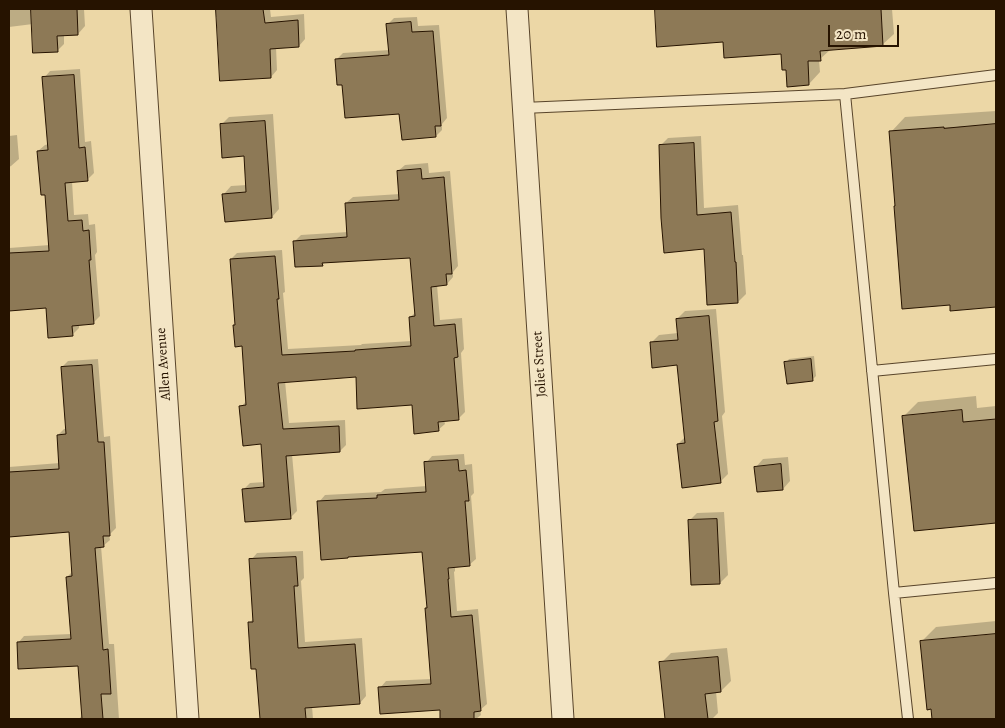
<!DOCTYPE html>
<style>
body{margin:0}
#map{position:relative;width:1005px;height:728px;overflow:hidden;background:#ecd7a6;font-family:Alegreya,serif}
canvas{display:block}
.frame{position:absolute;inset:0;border:10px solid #261300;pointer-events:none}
.scale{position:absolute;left:828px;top:25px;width:71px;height:22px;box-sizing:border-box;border:2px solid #261300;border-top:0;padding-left:6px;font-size:15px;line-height:18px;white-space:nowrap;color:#261300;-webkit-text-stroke:4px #f3e5c5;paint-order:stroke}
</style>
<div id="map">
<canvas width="1005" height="728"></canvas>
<div class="frame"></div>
<div class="scale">20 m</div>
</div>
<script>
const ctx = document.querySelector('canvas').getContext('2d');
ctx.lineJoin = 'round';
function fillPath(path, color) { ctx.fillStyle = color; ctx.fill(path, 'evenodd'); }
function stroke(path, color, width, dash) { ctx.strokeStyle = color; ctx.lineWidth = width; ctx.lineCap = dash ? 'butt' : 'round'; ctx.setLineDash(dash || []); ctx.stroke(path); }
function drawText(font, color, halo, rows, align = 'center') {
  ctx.font = font + ' Alegreya,serif'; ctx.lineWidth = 4; ctx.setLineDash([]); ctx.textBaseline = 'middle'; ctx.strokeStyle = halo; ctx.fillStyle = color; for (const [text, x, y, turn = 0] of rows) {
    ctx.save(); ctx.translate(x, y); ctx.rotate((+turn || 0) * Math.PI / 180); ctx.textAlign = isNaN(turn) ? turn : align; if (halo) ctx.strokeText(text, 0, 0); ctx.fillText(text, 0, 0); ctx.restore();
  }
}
const shadow = new Path2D(`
 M9 9H84L85 26 78 34H64V44L57 51 33 24 9 27Z
 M215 9H270L271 17 304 14 305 39 299 46 276 47 277 70 271 77 218 17H216Z
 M656 9H892L894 34 882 45 831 49 819 60 820 72 809 84 787 68 782 53 724 41 658 46Z
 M417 17 418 26 439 25 447 118 442 124V130L436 136 401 113 343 84 337 59 343 53 390 50 388 24 394 18Z
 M80 69 85 142 91 141 94 173 87 180 72 181 74 215 88 214 89 225 95 224 97 252 95 255 100 316 93 323 79 324V328L72 335 47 307 9 310V248L50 245 46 193 38 151 45 145 49 144 44 78 50 71Z
 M996 111V306L951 309V304L896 205 891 132 905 117Z
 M273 114 279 209 272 217 224 194 231 186 247 185 245 155 221 125 229 117Z
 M17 135 19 159 11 166 9 167V136Z
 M701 136 704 208 738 205 742 255H743L746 294 738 302 706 248 661 145 668 138Z
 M428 163 429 173 450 171 458 266 453 272V277L447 284 437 285 440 320 462 318 464 349 461 353 465 412 459 418 444 420 445 424 438 430 413 403 357 376 285 381 289 423 345 420 346 445 340 451 292 454 297 511 290 518 243 490 250 483 265 482 262 443 241 407 247 400 243 345 236 325 231 259 237 253 282 250 285 292 283 293 288 349 361 345 362 344 412 341 410 317 416 312 411 257 325 262 322 265 295 241 301 235 348 232 346 203 353 197 400 194 398 171 405 165Z
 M716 309 725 412 722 416 728 474 720 482 678 444 685 437 679 364 651 343 659 335 678 333 677 319 685 311Z
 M814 356 816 376 812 380 786 363 789 359Z
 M98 359 104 437 110 436 116 528 109 535 110 540 103 546H101L109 644H114L119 719H79L83 714 79 664 18 643 24 636 71 634 67 577 73 571 70 531 9 525V467L60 463 58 435 64 429H67L62 367 68 361Z
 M976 396 977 408 996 406V522L915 530 904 416 918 402Z
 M464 454 465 465 472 464 474 493 471 496 476 559 469 565 455 567V571L454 572 457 611 478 609 487 704 480 710 481 715 476 719H442L441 709 380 688 386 681 432 679 426 609 428 607 423 551 319 502 325 495 381 492 385 489 427 486 426 463 432 456Z
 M788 457 790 481 783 489 756 467 763 459Z
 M724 512 728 575 720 583 689 521 697 513Z
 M303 551 304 578 301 581 305 642 362 638 366 696 360 703 312 706 313 719H261L257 667 249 623 254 618 251 560 257 553Z
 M996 621V719H933L921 642 936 627Z
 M727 648 731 681 721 691H716L718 713 712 719H666L661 663 671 653Z`);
const building = new Path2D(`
 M31 9H77L78 35 57 36 58 52 33 53Z
 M216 9H263L265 23 298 20 299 47 270 49 271 78 220 81Z
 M655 9H881L883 46 820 51 821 61H808L809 85 787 87 786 70H782L781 54 724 58 723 42 657 47Z
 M411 22 412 32 433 31 441 126H435L436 137 402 140 399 114 345 118 342 85H337L335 59 389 55 386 24Z
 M74 75 79 148 85 147 88 181 65 183 68 221 82 220 83 231 89 230 91 260H89L94 324 72 326 73 336 48 338 46 308 9 311V253L49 251 45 195H41L37 151 48 150 42 77Z
 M265 121 272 218 225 222 222 194 246 192 244 156 222 158 220 124Z
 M996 124V307L950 311V305L902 309 894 206H895L889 131 944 127V128Z
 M694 143 697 215 731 212 735 262H736L738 303 707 305 704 249 664 253 661 218 659 145Z
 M421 169 422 179 444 177 452 274H446L447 285 431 287 434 326 455 324 458 357 454 358 459 420 438 422 439 431 414 434 412 405 357 409 356 377 278 383 283 429 339 426 340 452 286 456 291 519 245 522 242 489 264 487 261 444 243 446 239 406 246 405 242 346 235 347 233 325H235L230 259 275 256 279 299H277L282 355 355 351V350L411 346 409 317 415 316 410 258 322 263 323 266 295 267 293 241 347 237 345 203 399 200 397 171Z
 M709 316 718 421 714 422 721 483 682 488 677 444 685 443 677 365 652 368 650 342 678 340 676 319Z
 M811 359 813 381 787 384 784 362Z
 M92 365 98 442H104L110 536H103L104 547 95 548 103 650 108 649 111 694H101L103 719H82L78 666 18 669 17 642 71 639 66 577 72 576 69 532 9 537V472L59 469 57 435 66 434 61 367Z
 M962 410 963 422 996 419V523L914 531 902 416Z
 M458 460 459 471 466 470 469 501H465L470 566 448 568 449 579H448L451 617 472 615 481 711 474 712V719H440V710L380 714 378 687 431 684 425 608H427L422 552 348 557V558L321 560 317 501 377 498V495L426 492 424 462Z
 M781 464 783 490 757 492 754 467Z
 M717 519 720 584 691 585 688 520Z
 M296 557 298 586H294L298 648 355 644 360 704 305 708 306 719H260L256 669H251L248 622H253L249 559Z
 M996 634V719H932L931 709 927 710 920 641Z
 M718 657 721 692 705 694 708 719H665L659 662Z`);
const service = new Path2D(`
 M845 94 894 593 996 583
 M523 108 845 94 996 75
 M872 371 996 359
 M894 593 908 719`);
const minor = new Path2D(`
 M141 9 188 719
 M517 9 563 719`);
const streetNames = [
 ["Allen Avenue",164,364,-94],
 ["Joliet Street",540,364,-94]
];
fillPath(shadow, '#0003');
fillPath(building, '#8d7956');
stroke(building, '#261300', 1);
stroke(service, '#58442a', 12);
stroke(minor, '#58442a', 23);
stroke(service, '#f3e5c5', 10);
stroke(minor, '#f3e5c5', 21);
drawText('14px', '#261300', '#f3e5c5', streetNames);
</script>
